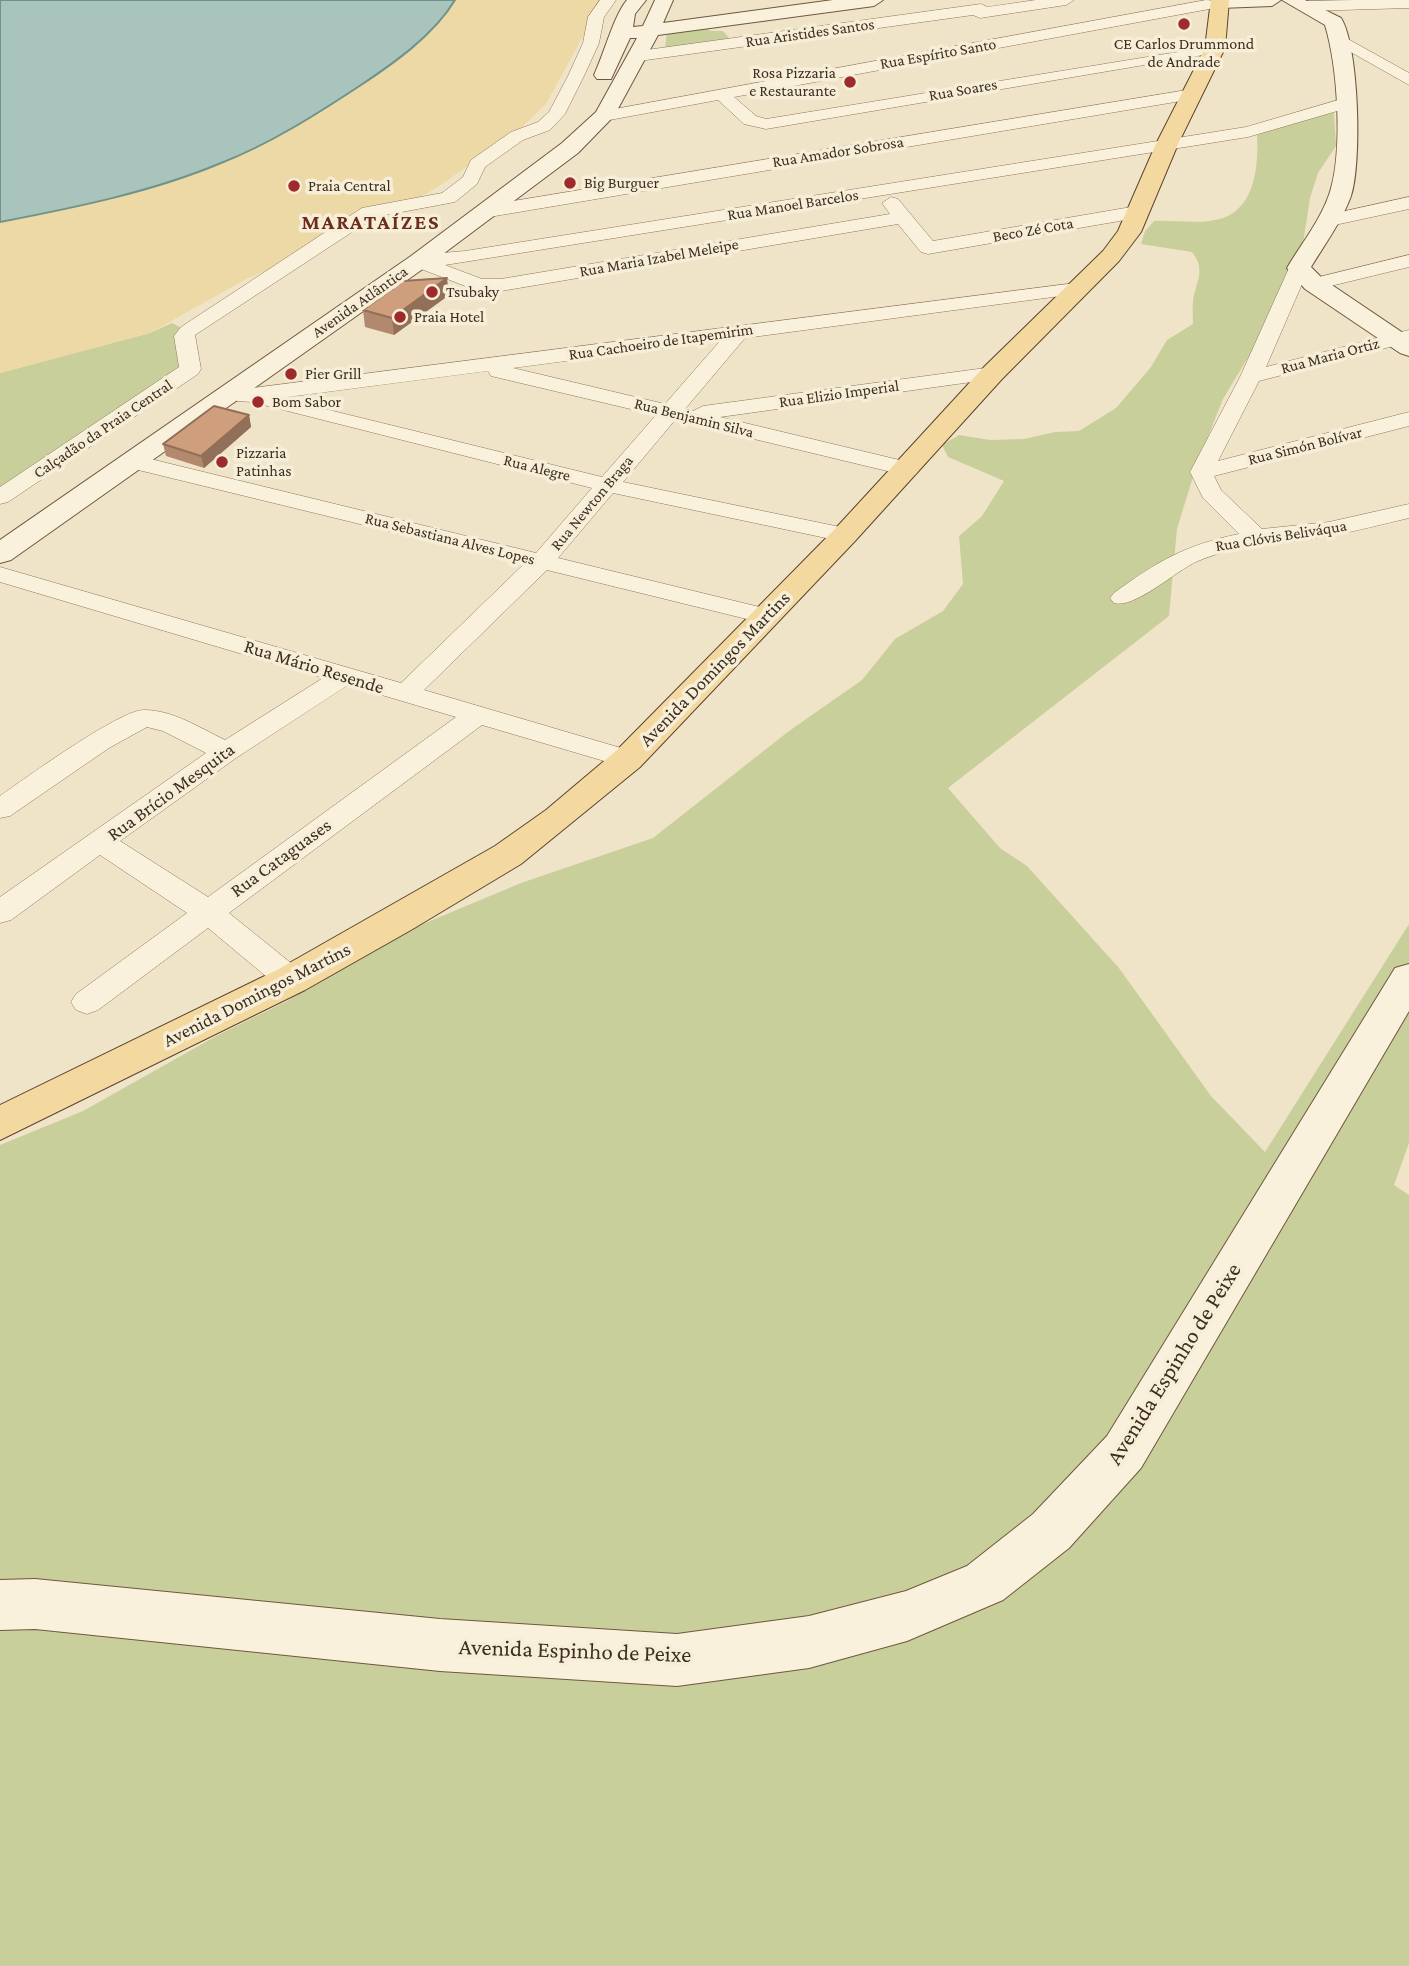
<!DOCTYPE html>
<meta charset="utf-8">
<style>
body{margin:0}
canvas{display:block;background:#f0e4c8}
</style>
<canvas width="1409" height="1966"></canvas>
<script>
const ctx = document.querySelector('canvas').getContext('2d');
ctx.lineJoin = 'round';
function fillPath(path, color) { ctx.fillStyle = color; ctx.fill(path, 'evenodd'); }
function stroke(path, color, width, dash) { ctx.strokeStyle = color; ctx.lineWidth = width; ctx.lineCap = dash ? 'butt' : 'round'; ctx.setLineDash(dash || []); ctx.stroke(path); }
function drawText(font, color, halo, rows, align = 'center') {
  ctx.font = font + ' "Crimson Pro",serif'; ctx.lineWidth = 7; ctx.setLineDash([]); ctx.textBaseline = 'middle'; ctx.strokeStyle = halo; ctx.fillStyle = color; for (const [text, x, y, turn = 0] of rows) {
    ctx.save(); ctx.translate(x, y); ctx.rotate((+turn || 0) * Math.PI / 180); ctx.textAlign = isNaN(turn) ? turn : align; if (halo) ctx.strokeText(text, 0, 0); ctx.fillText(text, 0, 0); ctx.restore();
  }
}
const green = new Path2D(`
 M705 27 711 31H723L730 39 665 48 667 32Z
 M1334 113 1336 146 1318 173 1310 198 1303 244 1255 346 1223 399 1196 467 1177 529 1169 616 948 788 1000 848 1027 866 1119 968 1211 1096 1265 1152 1409 924V1143L1394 1185 1409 1195V1966H0V1145L83 1111 218 1035 285 1002 411 929 521 883 653 838 789 731 862 680 895 639 943 611 963 584 959 536 982 516 1004 481 948 457 942 445 959 435 990 440 1024 439 1055 432 1079 431 1116 408 1151 367 1167 340 1193 324C1193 317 1192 308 1193 301 1195 283 1207 271 1192 252L1141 244 1145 231 1154 221C1173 220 1196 224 1215 220 1254 214 1259 168 1257 135L1319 114Z
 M172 323 188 331 197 370 0 502V373L150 333Z`);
const sand = new Path2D(`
 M455 0H603L546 104 521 128 441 185 414 201 371 207 276 267 248 278 150 333 0 373V222C73 208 152 191 221 163 270 144 317 114 361 85 394 63 434 35 455 0Z`);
const water = new Path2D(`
 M0 0H455C434 35 394 63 361 85 317 114 270 144 221 163 152 192 73 208 0 222Z`);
const street = new Path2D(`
 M600 0H616L604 17 599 43 584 76 565 114 550 130 523 140 485 167 477 184 455 202 375 217 195 335 201 369 198 374 8 502 0 504V487L179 367 174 336 181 327 362 208 442 193 463 177 471 160 511 132 538 122 549 112 568 76 583 43 588 17Z
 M1036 0H1074L1066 5 980 18 973 15 639 61 631 56 639 51 981 4 987 7Z
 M1206 0 1228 2 1220 7 734 97 756 116 766 119 1221 45V51L1215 53 766 129 744 124 718 100 604 121 595 116 604 111Z
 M1356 0H1409V8L1307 11 1299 6 1307 1Z
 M1339 34 1409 73V85L1333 42V36Z
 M1193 89 1199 90V98L483 218 474 212 483 206Z
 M1345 98 1351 99 1353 103 1351 107 1248 137 445 265 482 279H501L890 214 882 203 891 197 898 199 933 241 1137 206 1144 208 1146 212 1137 218 928 254 921 252 898 224 501 291 473 289 416 267 409 261 419 255 465 251 1246 127Z
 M1409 197V209L1330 226 1321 220 1323 216Z
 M1409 255V267L1314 290 1304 284 1307 280Z
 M1299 262 1309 268 1266 367 1409 330V342L1259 381 1218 461 1409 412V426L1214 476 1221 490 1262 529 1329 522 1409 504V518C1383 524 1356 531 1330 536 1285 544 1241 543 1198 561 1175 571 1135 609 1114 603L1110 598 1114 593C1158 561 1185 545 1239 534L1203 498 1190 472 1240 377 1289 268Z
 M1076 283 1086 289 1083 293 745 338 685 409 693 411 703 406 993 367 1004 373 993 379 720 417 916 464 919 469 916 474 908 476 675 420 623 482 845 528 853 530 857 535 853 540 845 542 613 493 558 558 776 611 780 616 776 621 767 624 547 570 424 690 638 753 642 759 638 765 628 768 482 725 229 913 302 972 307 980 302 988 291 991 280 988 208 928 98 1010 87 1014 76 1010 71 1002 76 994 187 913 100 855 11 920 0 923V897L206 753 163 731 147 727 109 748 10 816 0 818V796C24 779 121 709 144 710 173 710 200 728 225 740L323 678 0 582V567L401 683 524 564 126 467 123 462 126 457 134 455 536 553 592 488 252 402 237 401 234 396 245 389ZM720 341 665 404 513 368ZM488 371 491 376 656 415 602 477 280 398ZM348 685 456 717 208 897 120 841 236 758Z`);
const secondary = new Path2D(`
 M627 0H646L635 14 633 27 643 26 655 0H673L663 23 833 0H883L874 6 658 35 614 116 578 153 427 266 11 560 0 563V540L411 256 562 143 596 112 637 38H630L611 79H597L594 75C604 54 614 15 627 0Z
 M1212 0H1281L1272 6 1220 8 1213 6Z
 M1282 0H1305L1341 18C1359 46 1362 164 1351 196 1342 221 1325 244 1311 267L1323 279 1409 337V356L1400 353 1305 289 1287 268C1301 244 1321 220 1330 192 1343 150 1338 68 1325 25Z
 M1409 964V1011L1141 1468 1069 1548 1003 1600 907 1641 809 1668 677 1686 440 1671 35 1629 0 1630V1580L35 1579 440 1619 677 1634 809 1616 906 1591 967 1566 1033 1514 1107 1436 1395 968Z`);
const primary = new Path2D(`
 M1211 0H1229L1225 48 1178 144 1141 232 1119 261 1002 379 855 541 640 767 521 864 411 930 305 990 0 1140V1105L277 970 495 846 546 810 616 751 835 529 984 367 1103 251 1118 231 1156 144 1205 48Z`);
const wall = new Path2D(`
 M449 295 394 335 365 327 363 310Z
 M249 415 251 427 204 468 166 456 163 444Z`);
const shadedWall = new Path2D(`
 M447 278 449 295 394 335 392 318Z
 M249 415 251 427 204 468 201 456Z`);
const building = new Path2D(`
 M447 278 392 318 363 310 403 281Z
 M214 406 249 415 201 456 163 444Z`);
const markers = [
 [1184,24,7,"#9e2a2b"],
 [850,82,7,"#9e2a2b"],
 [570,183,7,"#9e2a2b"],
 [294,186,7,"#9e2a2b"],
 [432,292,7,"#9e2a2b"],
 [400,317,7,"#9e2a2b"],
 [291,374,7,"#9e2a2b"],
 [258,402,7,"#9e2a2b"],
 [222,462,7,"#9e2a2b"]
];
const farStreetnames = [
 ["Rua Aristides Santos",810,33,-8],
 ["Rua Espírito Santo",938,54,-10],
 ["Rua Soares",963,90,-10],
 ["Rua Amador Sobrosa",838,152,-9],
 ["Rua Manoel Barcelos",793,205,-9],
 ["Beco Zé Cota",1033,230,-10],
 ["Rua Maria Izabel Meleipe",659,258,-10],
 ["Avenida Atlântica",360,302,-35],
 ["Rua Cachoeiro de Itapemirim",661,342,-8],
 ["Rua Maria Ortiz",1330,356,-15],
 ["Rua Elizio Imperial",839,394,-8],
 ["Rua Benjamin Silva",694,418,14],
 ["Calçadão da Praia Central",103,429,-34],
 ["Rua Simón Bolívar",1305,446,-14],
 ["Rua Alegre",537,468,14],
 ["Rua Newton Braga",592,503,-50],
 ["Rua Clóvis Beliváqua",1281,536,-9],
 ["Rua Sebastiana Alves Lopes",450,539,14]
];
const farPoinames = [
 ["CE Carlos Drummond",1184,44,"center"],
 ["de Andrade",1184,62,"center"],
 ["Rosa Pizzaria",836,73,"right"],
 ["e Restaurante",836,91,"right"],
 ["Big Burguer",584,183],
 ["Praia Central",308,186],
 ["Tsubaky",446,292],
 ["Praia Hotel",414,317],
 ["Pier Grill",305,374],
 ["Bom Sabor",272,402],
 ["Pizzaria",236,453],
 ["Patinhas",236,471]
];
const streetNames = [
 ["Rua Mário Resende",314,667,17],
 ["Avenida Domingos Martins",715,669,-46],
 ["Rua Brício Mesquita",171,792,-36],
 ["Rua Cataguases",281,858,-36],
 ["Avenida Domingos Martins",257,995,-27]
];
const farDistrictnames = [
 ["MARATAÍZES",371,223]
];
const nearStreetnames = [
 ["Avenida Espinho de Peixe",1174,1364,-58],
 ["Avenida Espinho de Peixe",575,1651,2]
];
fillPath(green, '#c9cf9b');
fillPath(sand, '#ecd9a5');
fillPath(water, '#a9c4bc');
stroke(water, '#6f938a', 2);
stroke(street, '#8d765c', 1);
stroke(secondary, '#6f573f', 2);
stroke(primary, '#5b4430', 2);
fillPath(street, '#faf1dc');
fillPath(secondary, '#faf1dc');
fillPath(primary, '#f3d9a0');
fillPath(wall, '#b2896c');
fillPath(shadedWall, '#916f58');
fillPath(building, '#cf9f7d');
stroke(building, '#916f58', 2);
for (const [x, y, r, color] of markers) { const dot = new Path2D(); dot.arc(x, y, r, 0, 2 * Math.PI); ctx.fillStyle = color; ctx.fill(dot); stroke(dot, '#f7eed8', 2.5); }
drawText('16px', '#3d2e20', '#f7eed8', farStreetnames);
drawText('16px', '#3d2e20', '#f7eed8', farPoinames, 'left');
drawText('19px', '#3d2e20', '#f7eed8', streetNames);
ctx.letterSpacing = '2px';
drawText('bold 21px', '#6b2e1e', '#f7eed8', farDistrictnames);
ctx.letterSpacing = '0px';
drawText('23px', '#3d2e20', '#f7eed8', nearStreetnames);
</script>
